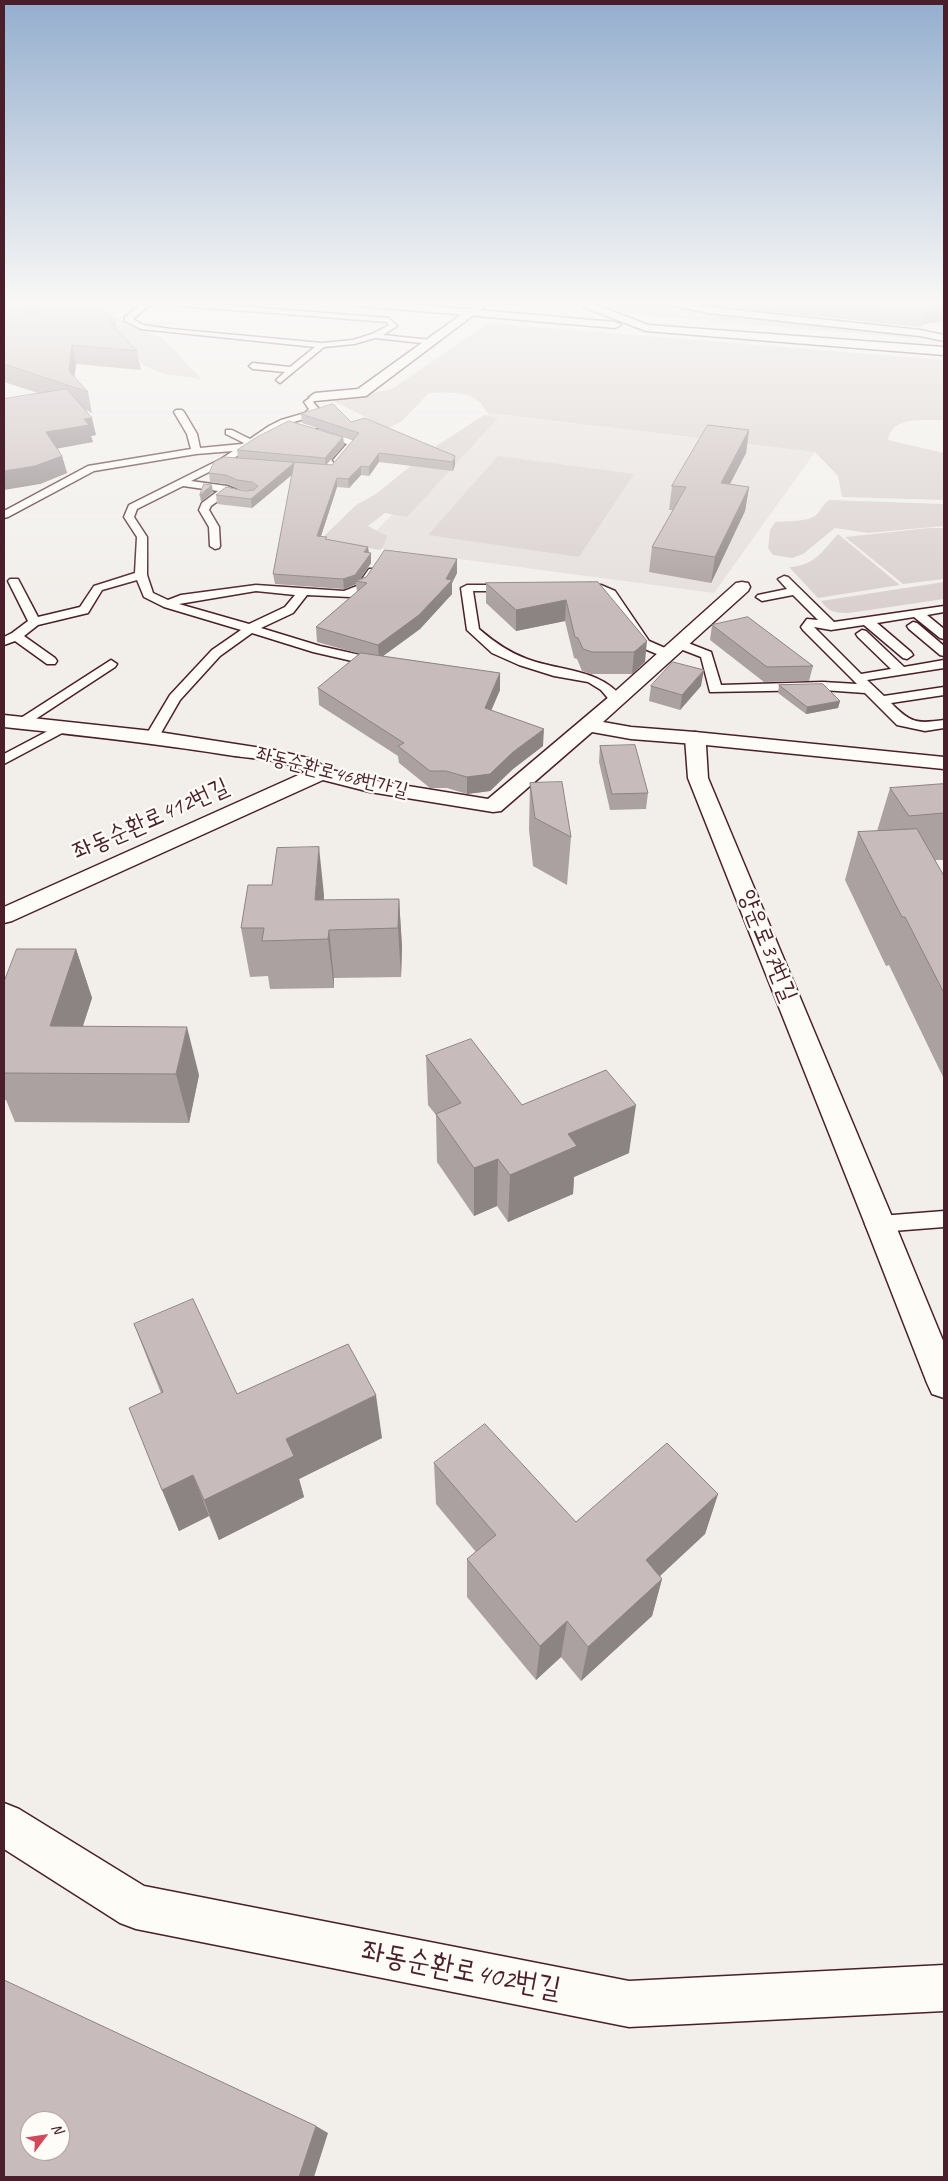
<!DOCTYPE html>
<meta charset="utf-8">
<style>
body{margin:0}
#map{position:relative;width:948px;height:2181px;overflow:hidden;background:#f2efeb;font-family:Caveat,sans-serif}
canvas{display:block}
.frame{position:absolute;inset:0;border:5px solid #4a1f2b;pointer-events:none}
.north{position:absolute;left:20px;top:2111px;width:50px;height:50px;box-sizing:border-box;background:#fdfcf7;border:1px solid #b5a4a5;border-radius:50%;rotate:59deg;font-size:14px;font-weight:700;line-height:20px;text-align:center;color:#4a1f2b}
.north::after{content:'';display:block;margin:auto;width:18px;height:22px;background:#d1495b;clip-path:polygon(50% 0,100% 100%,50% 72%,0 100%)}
</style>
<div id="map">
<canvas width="948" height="2181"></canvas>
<div class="frame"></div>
<div class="north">N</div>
</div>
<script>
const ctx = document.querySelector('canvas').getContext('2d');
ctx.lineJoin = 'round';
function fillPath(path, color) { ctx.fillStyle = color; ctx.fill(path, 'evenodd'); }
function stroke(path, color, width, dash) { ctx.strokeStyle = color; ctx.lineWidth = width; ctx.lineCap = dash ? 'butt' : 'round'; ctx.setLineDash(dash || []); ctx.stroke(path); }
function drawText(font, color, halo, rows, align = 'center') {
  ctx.font = font + ' Caveat,"Poor Story",sans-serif'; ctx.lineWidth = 4.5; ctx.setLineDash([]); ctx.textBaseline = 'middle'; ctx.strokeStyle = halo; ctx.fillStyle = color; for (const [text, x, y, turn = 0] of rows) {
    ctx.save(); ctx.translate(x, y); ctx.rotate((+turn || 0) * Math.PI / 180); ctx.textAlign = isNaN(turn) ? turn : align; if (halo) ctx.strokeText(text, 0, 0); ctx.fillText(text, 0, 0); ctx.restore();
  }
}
const built = new Path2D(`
 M489 413 815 452 714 593 362 546Z`);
const green = new Path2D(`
 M595 301H655L706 312 910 334 913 337 909 338 638 315 628 313Z
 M88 308 104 310 135 328 162 337 201 379 165 374 144 366 131 346 4 332Z
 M488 323 944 360V420C924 421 892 415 888 440L944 453V500L842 497 838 476 815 452 489 413 486 412C478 390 449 392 429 393L402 421 388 428 333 401 392 389Z
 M484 415 498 418 407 517 385 513 368 526 387 536 384 545 380 550 321 539 356 505 376 494 433 448Z
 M498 456 634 474 579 557 428 535Z
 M830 500 944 504V526L868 533 835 528 803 554 792 558 773 555 768 548 770 530 775 522C787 521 808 522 816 515 822 510 822 504 830 500Z
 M929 528H944V579L903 584 845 537Z
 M838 534 900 585 818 598 789 567C815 566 822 551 838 534Z
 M944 582V599L849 613C835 613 829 612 821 601Z`);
const lane = new Path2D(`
 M150 301H173L389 318 397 326 383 335 431 340 435 342 431 344 375 338 354 344 324 347 280 383 276 380 285 372 253 369 249 366 253 363 290 367 315 347 141 329 125 321V317L143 302ZM157 304 387 322 389 325 372 334 353 340 322 343 171 329 143 325 133 319 148 306Z
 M315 394 319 397 313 402 319 409 311 417 287 424 275 430 227 463 191 481 227 486 252 496 247 499 227 494 211 506 209 510 219 527 220 546 219 548 215 549 210 546 209 527 199 510 202 503 218 491 183 486 137 509 134 517 147 537V575L153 593 168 600 181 595 256 585 344 591 357 586 369 569H377L379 571 365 590 350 597 307 595 293 613 261 628 320 646 369 657 371 660 369 663 365 664 313 652 252 633 220 656 180 700 157 740 152 741 145 737 170 695 212 650 241 630 164 607 144 597 137 580 102 590 88 613 38 625 24 636 55 658 57 661 55 664H47L15 641 4 645V637L12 633 28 621 8 581 10 579H18L38 617 80 607 94 586 135 573 137 537 124 517 129 505 221 459 233 451 196 454 94 471 8 517 4 518V511L88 466 191 449 187 434 174 412 176 410H182L184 412 197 434 200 448 242 444 244 443 226 434V430H232L250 439 269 426 281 420 305 413 309 409 304 402ZM256 591 295 595 285 607 249 624 179 604Z
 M319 429 356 441 358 443 341 462H335L333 460 347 444 316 434V430Z
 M784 576 788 577 834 622 944 606V612L927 615 944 629V639L940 638 914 617 877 623 911 652 913 655 907 659 903 658 864 625 831 630 814 627 861 674 891 669 858 637 856 634 862 630 866 631 904 667 944 660V668L867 680 884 696 944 687V695L891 703C911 723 916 724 944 720V728L925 731 897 725 865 693 823 690 710 692 701 657 675 647 673 644 675 641H683L711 652 721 685 823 682 857 684 803 630 801 627 807 619 818 620 793 595 762 601 756 597 758 595 787 589 778 579Z
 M467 585H510L516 588 510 591H473L479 629C494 642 508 652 527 659 562 672 601 668 624 700L622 703H612L601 690 588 682 554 676 519 665 492 653 467 630 461 588Z
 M580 585H601L615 591 649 641 672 651 674 654 672 657H664L640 647 607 595 599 591 576 590 574 588Z
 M913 622 917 623 944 646V656L940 655 909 629 907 626Z
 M111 660 117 664 115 667 25 726 20 727 13 723Z
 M61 724 68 728 66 731 4 764V754Z
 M944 1211V1227L880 1232 873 1230 870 1224 873 1218 880 1216Z`);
const street = new Path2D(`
 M480 301H492L366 396 315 401 309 397 315 393 358 389Z
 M661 301H682L709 307 920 330 944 335V341L920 336 709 313 662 303Z
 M742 582 748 583 750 587 748 591 603 722 631 727 695 732 702 734 705 738 702 742 695 744 631 739 592 732 501 811 493 812 370 792 323 780 12 921 4 923V907L305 772C284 759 252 759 228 755 153 743 79 735 4 727V715L152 731 274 750 312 759 328 769 371 780 488 799 610 696 736 583Z
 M880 1212 891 1215 895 1224 944 1343V1398L932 1394 927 1383 865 1224 869 1215Z`);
const secondary = new Path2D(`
 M333 301H376L615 322 621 325 615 328 338 304Z
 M572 301H587L648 325 944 347V355L646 331 573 303Z
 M695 732 944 757V769L706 745 708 778 895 1224 891 1233 880 1236 869 1233 865 1224 688 778 685 738 688 734Z
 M4 1803 19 1809 144 1886 629 1981 944 1965V2011L629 2027 136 1929 120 1923 4 1849Z`);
const wall = new Path2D(`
 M4 301H94L116 329 137 351 141 370 76 364 74 377 88 392 92 413 86 410 96 435 91 436 93 442 57 448 62 456 67 473 40 484 38 393 4 382Z
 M697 301H944V321L924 324 920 327 709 305Z
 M301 414 351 422 455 456V465L453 471 379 462 369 476 361 475 349 488 337 487 321 536 327 540 368 547 369 553 371 563 359 580 457 559V573L452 583V594L420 629 383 656 500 673V690L491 710 543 746 513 769 490 791 467 794 447 788H430L399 763 398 756 319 705 318 688 360 654 317 642 316 627 357 592 356 584 344 589 275 584 273 574 292 475 252 508 217 504 216 495 249 491 239 489 227 484 210 482 209 473 258 460 238 458 237 450 343 437 344 445 326 465H332L353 440 302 423Z
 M749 430 746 453 730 484 749 487 745 511 711 583 649 572 652 547 673 510H669L672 486Z
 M598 582 645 662 632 674H591L582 671 577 659 574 658 565 621 516 631 486 603V583Z
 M712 625 813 666 809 681 764 682 710 640Z
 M779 685 840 701 838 708 806 714 778 693Z
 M651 686H701L680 710 649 701Z
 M600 746 648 793 646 809 610 810 599 762Z
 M530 783 571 837 567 885 533 866 529 830Z
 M944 784V860H935L944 876V1079L889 965 886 966 845 880 858 832 877 831 890 788Z
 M324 895V900L399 899 402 947 401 977 334 978V988L270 989 268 976 250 977 241 928Z
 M76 949 92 998 83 1026 199 1075 189 1123 15 1122 6 1100H4V982Z
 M426 1056 522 1105 629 1153 574 1177 573 1194 508 1222 497 1206 474 1216 437 1162 436 1115 428 1105Z
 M134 1324 237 1394 382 1438 299 1479 304 1497 219 1540 209 1516 179 1531 162 1490 161 1393 151 1368Z
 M434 1463 576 1522 718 1494 705 1534 660 1576 662 1579 652 1616 581 1681 561 1657 536 1680 467 1597V1559L476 1552 436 1504Z`);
const shadedWall = new Path2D(`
 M38 301H41L45 318 26 313 27 306Z
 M944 307V321L924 324 920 327 924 312 928 309Z
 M115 321 118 339 109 322Z
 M72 345 76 364 73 387 69 371Z
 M92 418 96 435 91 436 93 442 50 450 46 432 84 419Z
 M749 430 746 453 718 507 721 483Z
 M343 437 344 445 325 466V458Z
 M379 453V462L369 476V467Z
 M62 456 67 473 40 484 4 490V471Z
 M455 456V465L453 471V462Z
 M294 463 295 472 252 508 251 499Z
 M361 466V475L349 488 348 479Z
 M337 478V487L318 545 317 536Z
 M212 485 213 492 201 502 200 495Z
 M749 487 745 511 711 583 715 557Z
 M368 547 369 556 371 553V563L358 582 356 581V584L344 589 343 579Z
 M457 559V573L452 583V594L420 629 379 659 378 645 446 579Z
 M566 600 565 621 516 631V610Z
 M647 641 645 662 632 674 634 652Z
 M704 670 701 686 680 710 682 695Z
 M500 673V690L485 725V708Z
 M840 701 838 708 806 714 807 707Z
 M544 729 543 746 513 769 490 791 467 794V777L513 752Z
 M319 847 324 895 321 940 315 900Z
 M399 899 402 947 401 977 398 928Z
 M329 930 334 978V988L328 939Z
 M76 949 92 998 67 1074 50 1026Z
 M187 1027 199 1075 189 1123 176 1074Z
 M636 1105 629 1153 574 1177 573 1194 508 1222 510 1175 568 1134Z
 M498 1159 497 1206 474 1216V1168Z
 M376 1395 382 1438 299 1479 304 1497 219 1540 204 1500 286 1439Z
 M193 1475 209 1516 179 1531 162 1490Z
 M718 1494 705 1534 636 1598 646 1560Z
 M662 1579 652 1616 581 1681 588 1647Z
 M567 1621 561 1657 536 1680 540 1646Z
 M316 2126 328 2133 314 2177H299Z`);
const building = new Path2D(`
 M4 301H38L27 306 26 313H35L57 301H94L115 321 109 322 137 351 72 345 69 371 88 392 4 364Z
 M816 301H917L944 305V307L928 309 924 312Z
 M67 389 92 418 84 419 89 425 46 432 62 456 35 466 4 471V399Z
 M333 404 351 422 365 418 455 456 453 462 379 453 369 467 361 466 348 479 337 478 317 536 327 537 325 539 368 547 364 552 371 553 355 575 343 579 273 574 294 463 251 499 216 495 226 487 245 491 254 490 258 486 252 482 237 480 226 475 209 473 214 462 224 457 332 465 359 433 301 414Z
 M289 421 343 437 325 458 237 450 257 437Z
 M708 425 749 430 721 483 749 487 715 557 652 547 686 487 672 486Z
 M204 484 212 485 200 495Z
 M385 550 457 559 446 579 452 580 419 615 378 645 316 627 367 583 356 581 366 577Z
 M598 582 647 641 634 652H592L583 649 578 638 575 637 566 600 516 610 486 583Z
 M748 617 813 666 767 667 712 625Z
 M361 653 500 673 485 708 544 729 513 752 490 774 467 777 446 771H430L398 746 404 743 318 688Z
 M673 662 704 670 682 695 651 686Z
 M823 684 840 701 807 707 779 685Z
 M635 745 648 793 612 794 600 746Z
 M562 782 571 837 535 818 530 783Z
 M944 784V813L909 816 890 788Z
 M917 829 944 876V993L905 917H902L858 832Z
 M319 847 315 900 399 899 398 928 329 930 328 939 262 941 264 928H241L248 885H272L277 848Z
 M17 949H76L50 1026 187 1027 176 1074 4 1073V982Z
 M471 1039 522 1105 606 1070 636 1105 568 1134 577 1146 510 1175 498 1159 474 1168 436 1114 461 1103 426 1056Z
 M193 1299 237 1394 348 1344 376 1395 286 1439 294 1456 204 1500 193 1475 162 1490 129 1408 163 1392 134 1324Z
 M485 1424 576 1522 667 1443 718 1494 646 1560 662 1579 588 1647 567 1621 540 1646 467 1559 496 1535 434 1463Z
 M4 1980 316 2126 299 2177H4ZM30 2121H60V2151H30Z`);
const farStreetnames = [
 ["좌동순환로468번가길",332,773,14]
];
const streetNames = [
 ["좌동순환로412번길",151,820,-24],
 ["양운로37번길",767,946,68]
];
const nearStreetnames = [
 ["좌동순환로402번길",461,1971,11]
];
fillPath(built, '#e5dfdd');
fillPath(green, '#d9d0cf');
stroke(lane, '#4a1f2b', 3);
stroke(street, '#4a1f2b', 3);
stroke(secondary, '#4a1f2b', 3);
fillPath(lane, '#fdfcf7');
fillPath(street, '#fdfcf7');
fillPath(secondary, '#fdfcf7');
fillPath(wall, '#aca1a1');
fillPath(shadedWall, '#8c8383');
fillPath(building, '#c8bbbb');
stroke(building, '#8c8383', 1);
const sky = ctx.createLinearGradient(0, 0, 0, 606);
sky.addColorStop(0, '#94aece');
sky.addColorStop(0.5, '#f9f8f6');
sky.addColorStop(1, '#f9f8f600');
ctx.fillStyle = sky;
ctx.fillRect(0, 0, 948, 606);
drawText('20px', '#4a1f2b', '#fdfcf7', farStreetnames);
drawText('24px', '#4a1f2b', '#fdfcf7', streetNames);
drawText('29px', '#4a1f2b', '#fdfcf7', nearStreetnames);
</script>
